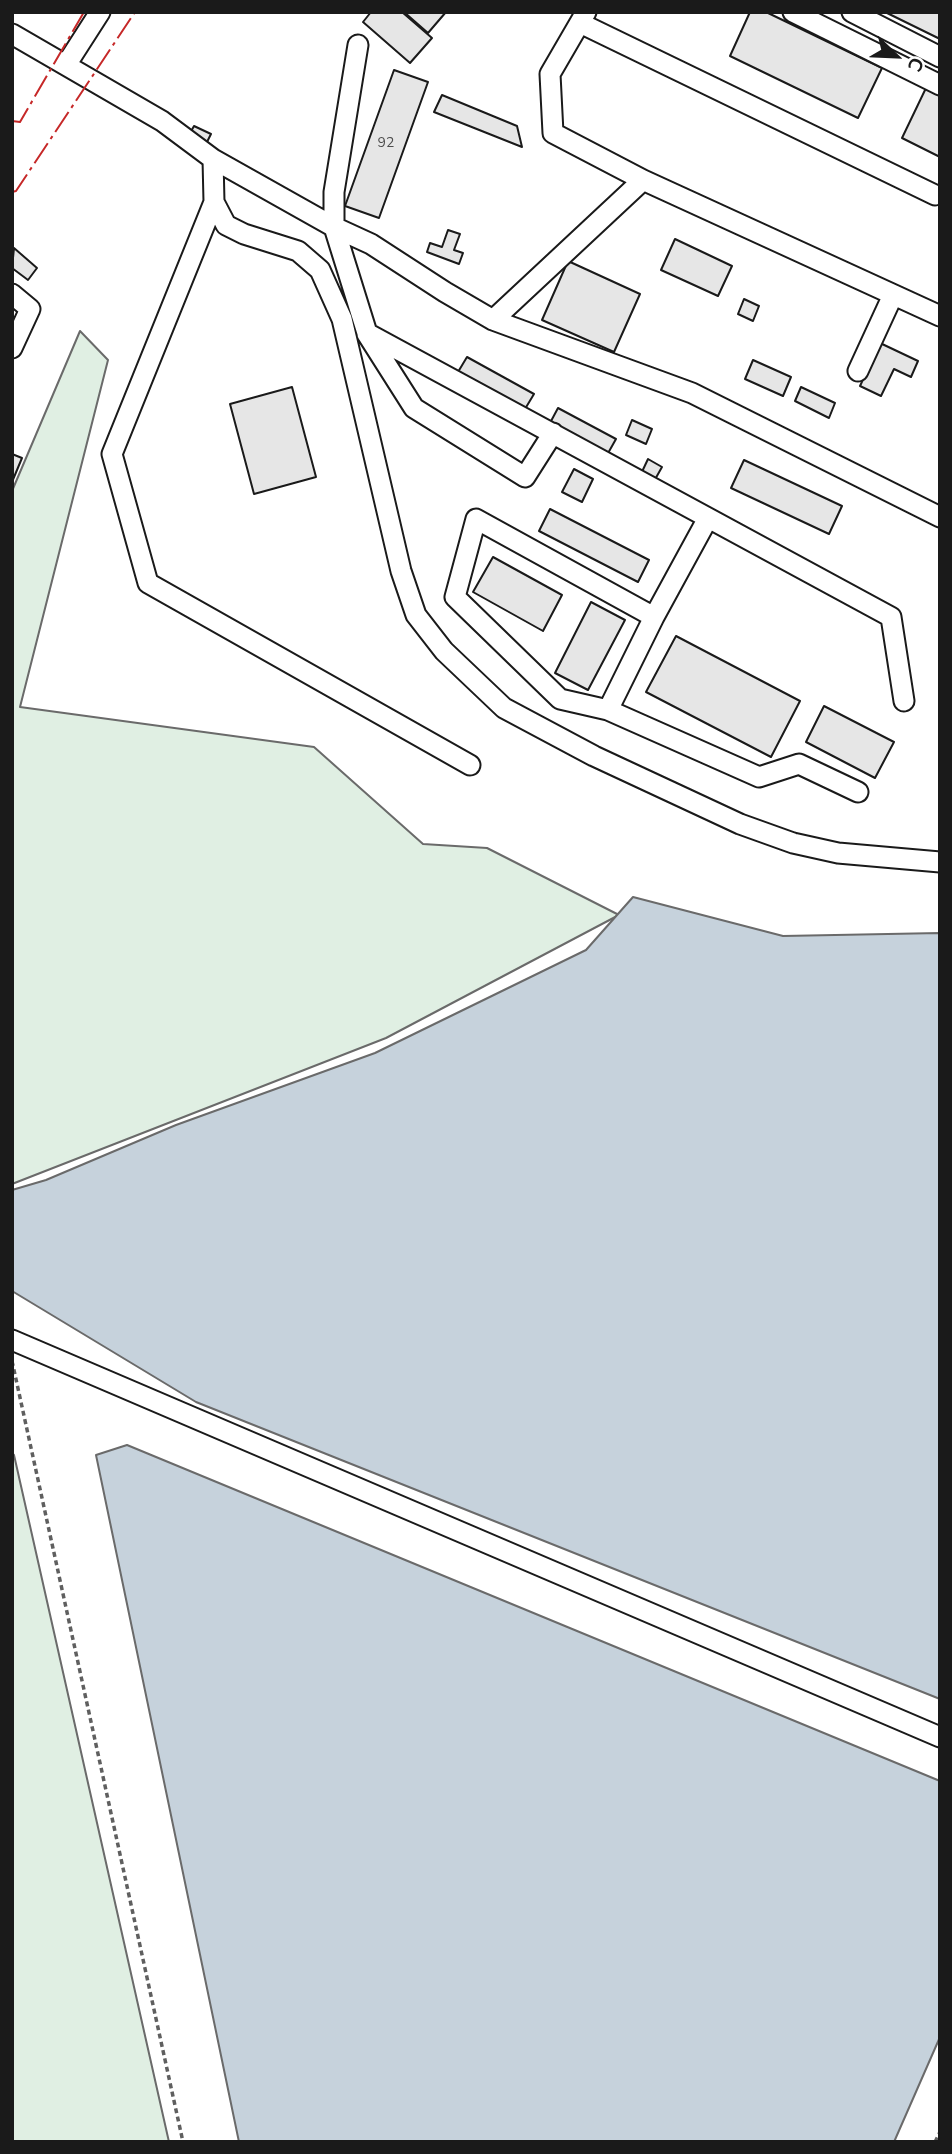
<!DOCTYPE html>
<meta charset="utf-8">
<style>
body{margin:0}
#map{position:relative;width:952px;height:2154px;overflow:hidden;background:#fff;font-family:"Nunito Sans",sans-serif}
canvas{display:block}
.frame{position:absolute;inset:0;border:14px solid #1a1a1a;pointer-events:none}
.north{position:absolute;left:861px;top:21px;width:70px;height:70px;-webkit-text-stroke:5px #fff;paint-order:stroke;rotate:113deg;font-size:19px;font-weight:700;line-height:28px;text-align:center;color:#1a1a1a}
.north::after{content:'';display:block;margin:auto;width:24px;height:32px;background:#1a1a1a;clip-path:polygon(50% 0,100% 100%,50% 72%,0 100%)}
</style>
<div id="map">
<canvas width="952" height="2154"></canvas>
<div class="frame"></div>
<div class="north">С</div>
</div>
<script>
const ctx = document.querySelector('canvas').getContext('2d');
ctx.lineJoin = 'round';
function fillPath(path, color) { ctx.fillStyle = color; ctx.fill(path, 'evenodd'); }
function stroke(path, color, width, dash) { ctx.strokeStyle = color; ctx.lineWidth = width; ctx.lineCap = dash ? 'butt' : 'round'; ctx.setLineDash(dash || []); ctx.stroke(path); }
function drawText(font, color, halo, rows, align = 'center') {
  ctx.font = font + ' "Nunito Sans",sans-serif'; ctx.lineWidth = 5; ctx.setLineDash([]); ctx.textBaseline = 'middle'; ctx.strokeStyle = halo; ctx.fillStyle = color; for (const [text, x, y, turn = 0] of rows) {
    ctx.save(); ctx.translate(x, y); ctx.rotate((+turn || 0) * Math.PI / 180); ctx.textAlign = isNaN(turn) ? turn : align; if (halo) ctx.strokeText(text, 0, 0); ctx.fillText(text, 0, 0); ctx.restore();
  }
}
const green = new Path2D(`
 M80 331 108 360 20 707 314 747 423 844 487 848 619 915 386 1038 12 1184V491Z
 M12 1453 14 1455 169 2142H12Z`);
const water = new Path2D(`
 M633 897 783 936 940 933V1699L196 1402 12 1291V1190L46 1180 176 1125 375 1053 586 950Z
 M127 1445 940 1781V2037L894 2142H239L96 1455Z`);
const building = new Path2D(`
 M371 12H402L432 38 410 63 363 22Z
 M404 12H446L428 33Z
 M750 12H766L882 68 858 118 730 56Z
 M885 12H940V39Z
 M394 70 428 82 379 218 345 206Z
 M926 88 940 95V157L902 138Z
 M442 95 517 126 522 147 434 112Z
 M194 126 211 134 206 144 189 135Z
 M448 230 460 234 454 250 463 253 459 264 427 252 430 243 442 247Z
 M675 239 732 266 718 296 661 270Z
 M14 248 37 268 28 280 12 268Z
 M568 261 640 294 614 352 542 320Z
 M744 299 759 306 753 321 738 314Z
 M880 343 918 361 911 377 894 369 881 396 860 386Z
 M467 357 534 394 525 409 458 372Z
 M753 360 791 377 783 396 745 379Z
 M292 387 316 477 254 494 230 404Z
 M801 387 835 403 829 418 795 401Z
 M558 408 616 439 607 455 550 423Z
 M632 420 652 429 646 444 626 435Z
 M12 454 22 458 12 482Z
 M648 459 662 467 653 483 640 476Z
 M744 460 842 506 829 534 731 488Z
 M574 469 593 479 582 502 562 492Z
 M550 509 649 560 638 582 539 531Z
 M493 557 562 595 543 631 473 592Z
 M591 602 625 620 588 690 555 673Z
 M676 636 800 701 771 757 646 692Z
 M824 706 894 742 875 778 806 742Z`);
const path = new Path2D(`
 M12 1361 183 2142
 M935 2142 940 2132`);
const minor = new Path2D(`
 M586 12 550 74 553 133 643 180 940 316
 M793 12 940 85
 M852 12 940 57
 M580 23 935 195
 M12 34 162 121 213 159 334 227 371 244 445 292 493 320 692 393 940 517
 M358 45 334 192V227L367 333 891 617 904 701
 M66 65 100 12
 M213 159 214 202 112 454 148 583 470 765
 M214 202 226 225 244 234 298 251 320 270 342 319 401 571 416 615 444 651 504 708 594 756 740 824 793 843 838 853 940 862
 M12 294 30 309 12 348
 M493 320 643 180
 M367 334 414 408 525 477 553 433
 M858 371 893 295
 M654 617 476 519 455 597 560 699 608 710 759 777 799 764 858 792
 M608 710 654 617 708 518
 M12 1340 940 1737`);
const power = new Path2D(`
 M12 121 20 122 84 12
 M12 192 16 191 135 12`);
const numberNames = [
 ["92",386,144]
];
fillPath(green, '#e0efe3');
stroke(green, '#6a6a6a', 2);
fillPath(water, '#c6d2dc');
stroke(water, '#6a6a6a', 2);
fillPath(building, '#e6e6e6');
stroke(building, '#1a1a1a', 2);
stroke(minor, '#1a1a1a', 23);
stroke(path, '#5f5f5f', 3.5, [5, 3.5]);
stroke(minor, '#fff', 19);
stroke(power, '#c62828', 2, [24, 5, 3.5, 5]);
drawText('14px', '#4d4d4d', null, numberNames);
</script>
